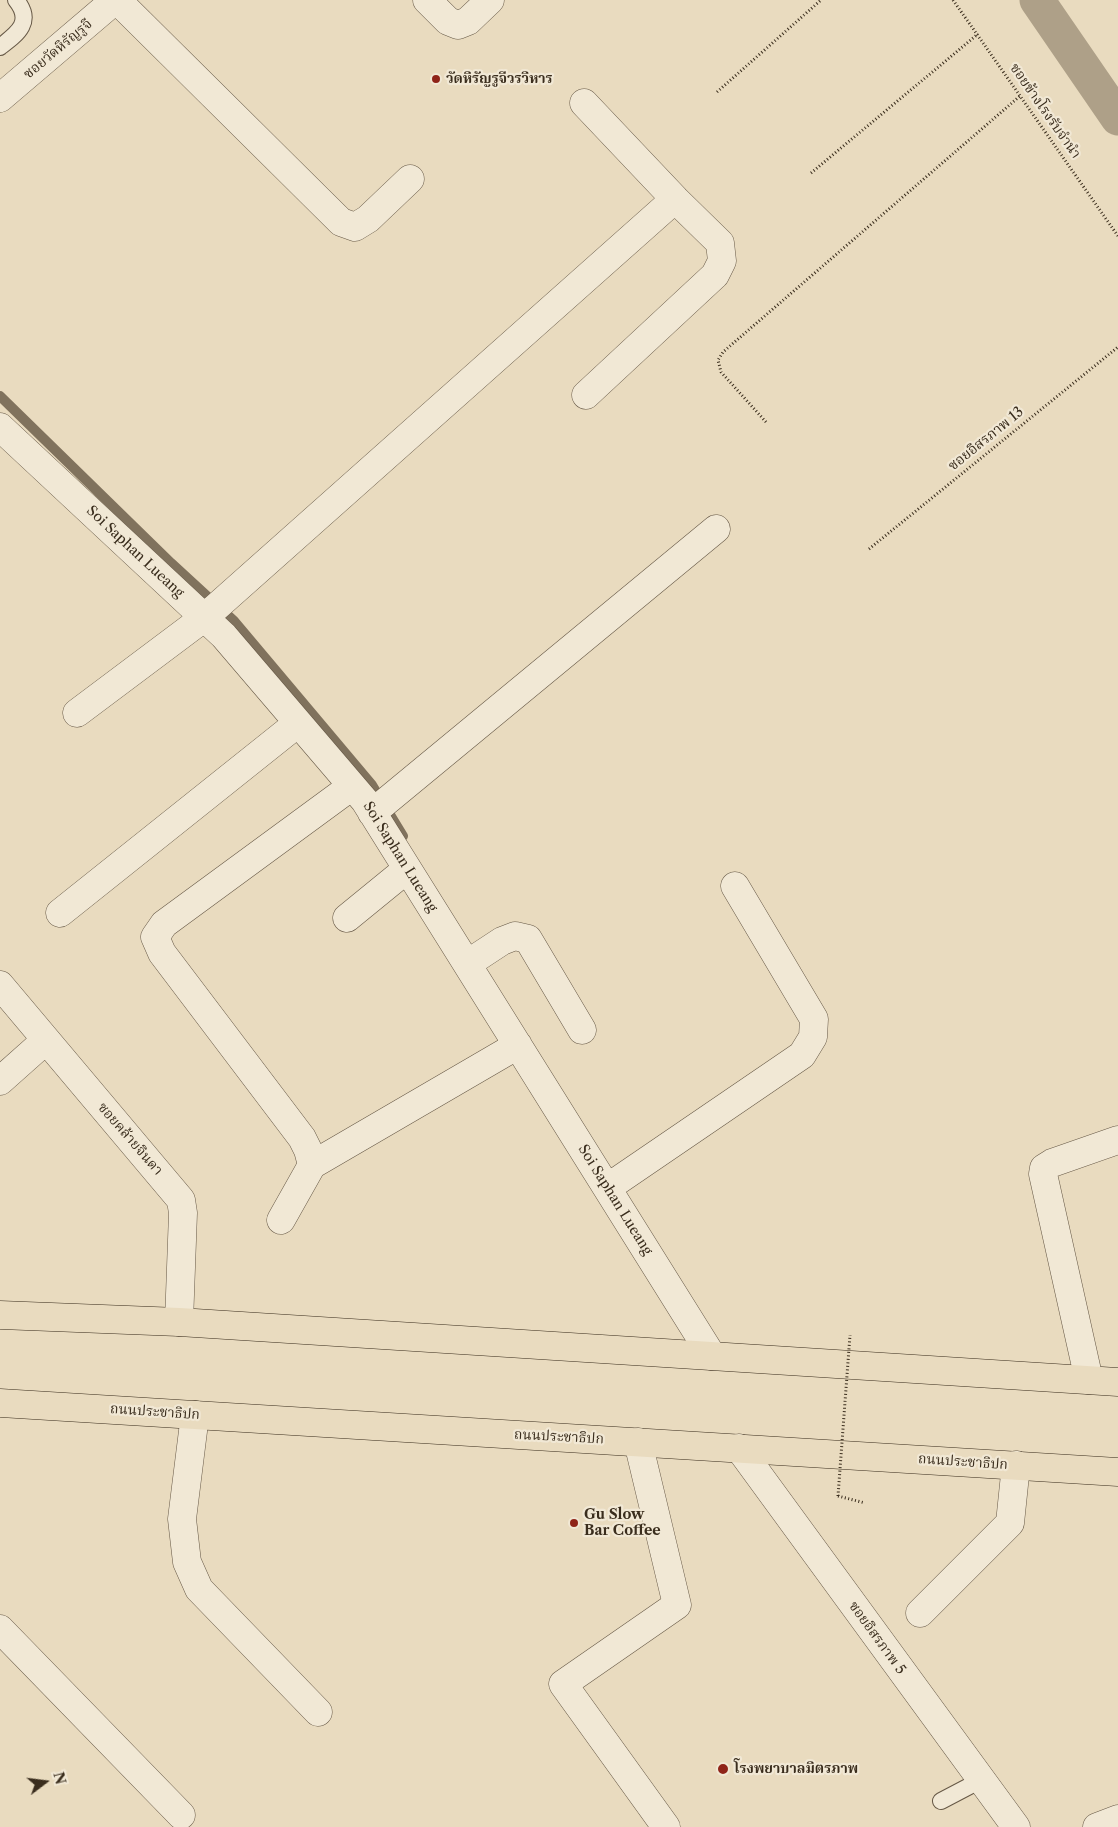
<!DOCTYPE html>
<meta charset="utf-8">
<style>
body{margin:0}
#map{position:relative;width:1118px;height:1827px;overflow:hidden;background:#e9dbbf;font-family:"Libre Caslon Text",serif}
canvas{display:block}
.north{position:absolute;left:20px;top:1757px;width:50px;height:50px;-webkit-text-stroke:4px #f1e8d5;paint-order:stroke;rotate:75deg;font-size:14px;font-weight:700;line-height:20px;text-align:center;color:#3a2d1d}
.north::after{content:'';display:block;margin:auto;width:18px;height:22px;background:#3a2d1d;clip-path:polygon(50% 0,100% 100%,50% 72%,0 100%)}
</style>
<div id="map">
<canvas width="1118" height="1827"></canvas>
<div class="north">N</div>
</div>
<script>
const ctx = document.querySelector('canvas').getContext('2d');
ctx.lineJoin = 'round';
function stroke(path, color, width, dash) { ctx.strokeStyle = color; ctx.lineWidth = width; ctx.lineCap = dash ? 'butt' : 'round'; ctx.setLineDash(dash || []); ctx.stroke(path); }
function drawText(font, color, halo, rows, align = 'center') {
  ctx.font = font + ' "Libre Caslon Text","Noto Serif Thai",serif'; ctx.lineWidth = 4.5; ctx.setLineDash([]); ctx.textBaseline = 'middle'; ctx.strokeStyle = halo; ctx.fillStyle = color; for (const [text, x, y, turn = 0] of rows) {
    ctx.save(); ctx.translate(x, y); ctx.rotate((+turn || 0) * Math.PI / 180); ctx.textAlign = isNaN(turn) ? turn : align; if (halo) ctx.strokeText(text, 0, 0); ctx.fillText(text, 0, 0); ctx.restore();
  }
}
const stream = new Path2D(`
 M0 396 171 563 234 621 372 785 403 836`);
const canal = new Path2D(`
 M1037 0 1118 118`);
const path = new Path2D(`
 M953 0 1118 236
 M717 92 821 0
 M811 173 978 34
 M766 422 721 372 718 360 723 352 1020 96
 M869 549 1118 347
 M838 1496 865 1503`);
const service = new Path2D(`
 M0 47C17 34 34 22 16 0
 M941 1801 981 1780`);
const minor = new Path2D(`
 M117 0 341 222 355 227 368 219 410 179
 M427 0 448 21 458 25 468 21 490 0
 M0 98 115 0
 M584 103 675 199 720 243 722 261 715 275 586 395
 M0 427 224 636 365 801 712 1356
 M77 713 205 617 675 199
 M372 813 716 529
 M60 913 298 723
 M347 918 407 869
 M467 964 502 941 515 936 528 939 582 1030
 M0 985 181 1200 183 1213 179 1322
 M0 1081 46 1040
 M312 1165 518 1045
 M607 1188 802 1055 813 1037 814 1019 735 886
 M281 1220 312 1165 308 1150 302 1138 162 953 155 937 164 924 352 786
 M1089 1380 1043 1174 1044 1168 1052 1163 1118 1140
 M195 1415 182 1519 187 1562 199 1589 318 1712
 M638 1442 677 1605 563 1684 666 1827
 M739 1448 1016 1827
 M920 1613 1010 1523 1016 1465
 M0 1629 181 1815
 M1097 1827 1118 1819`);
const primary = new Path2D(`
 M0 1315 179 1322 1118 1382
 M0 1403 1118 1472`);
const pathBridge = new Path2D(`
 M838 1496 850 1335`);
const markers = [
 [436,79,5,"#8f2418"],
 [574,1523,5,"#8f2418"],
 [723,1769,6,"#8f2418"]
];
const streetNames = [
 ["ซอยวัดหิรัญรูจี",58,49,-40],
 ["ซอยข้างโรงรับจำนำ",1045,111,55],
 ["ซอยอิสรภาพ 13",986,439,-39],
 ["Soi Saphan Lueang",135,552,43],
 ["Soi Saphan Lueang",400,857,58],
 ["ซอยคล้ายจินดา",130,1139,49],
 ["Soi Saphan Lueang",615,1200,58],
 ["ถนนประชาธิปก",155,1412,4],
 ["ถนนประชาธิปก",559,1437,3],
 ["ถนนประชาธิปก",963,1462,4],
 ["ซอยอิสรภาพ 5",877,1638,54]
];
const poiNames = [
 ["วัดหิรัญรูจีวรวิหาร",446,79],
 ["Gu Slow",584,1515],
 ["Bar Coffee",584,1531],
 ["โรงพยาบาลมิตรภาพ",734,1769]
];
stroke(stream, '#80725d', 10);
stroke(canal, '#aea088', 35);
stroke(service, '#665846', 18);
stroke(minor, '#665846', 29);
stroke(primary, '#3a2d1d', 29);
stroke(path, '#3a2d1d', 3, [1, 2.5]);
stroke(service, '#f1e8d5', 16);
stroke(minor, '#f1e8d5', 28);
stroke(primary, '#e9dbbf', 28);
stroke(pathBridge, '#3a2d1d', 3, [1, 2.5]);
for (const [x, y, r, color] of markers) { const dot = new Path2D(); dot.arc(x, y, r, 0, 2 * Math.PI); ctx.fillStyle = color; ctx.fill(dot); stroke(dot, '#f1e8d5', 2); }
drawText('14px', '#3a2d1d', '#f1e8d5', streetNames);
drawText('bold 14px', '#3a2d1d', '#f1e8d5', poiNames, 'left');
</script>
